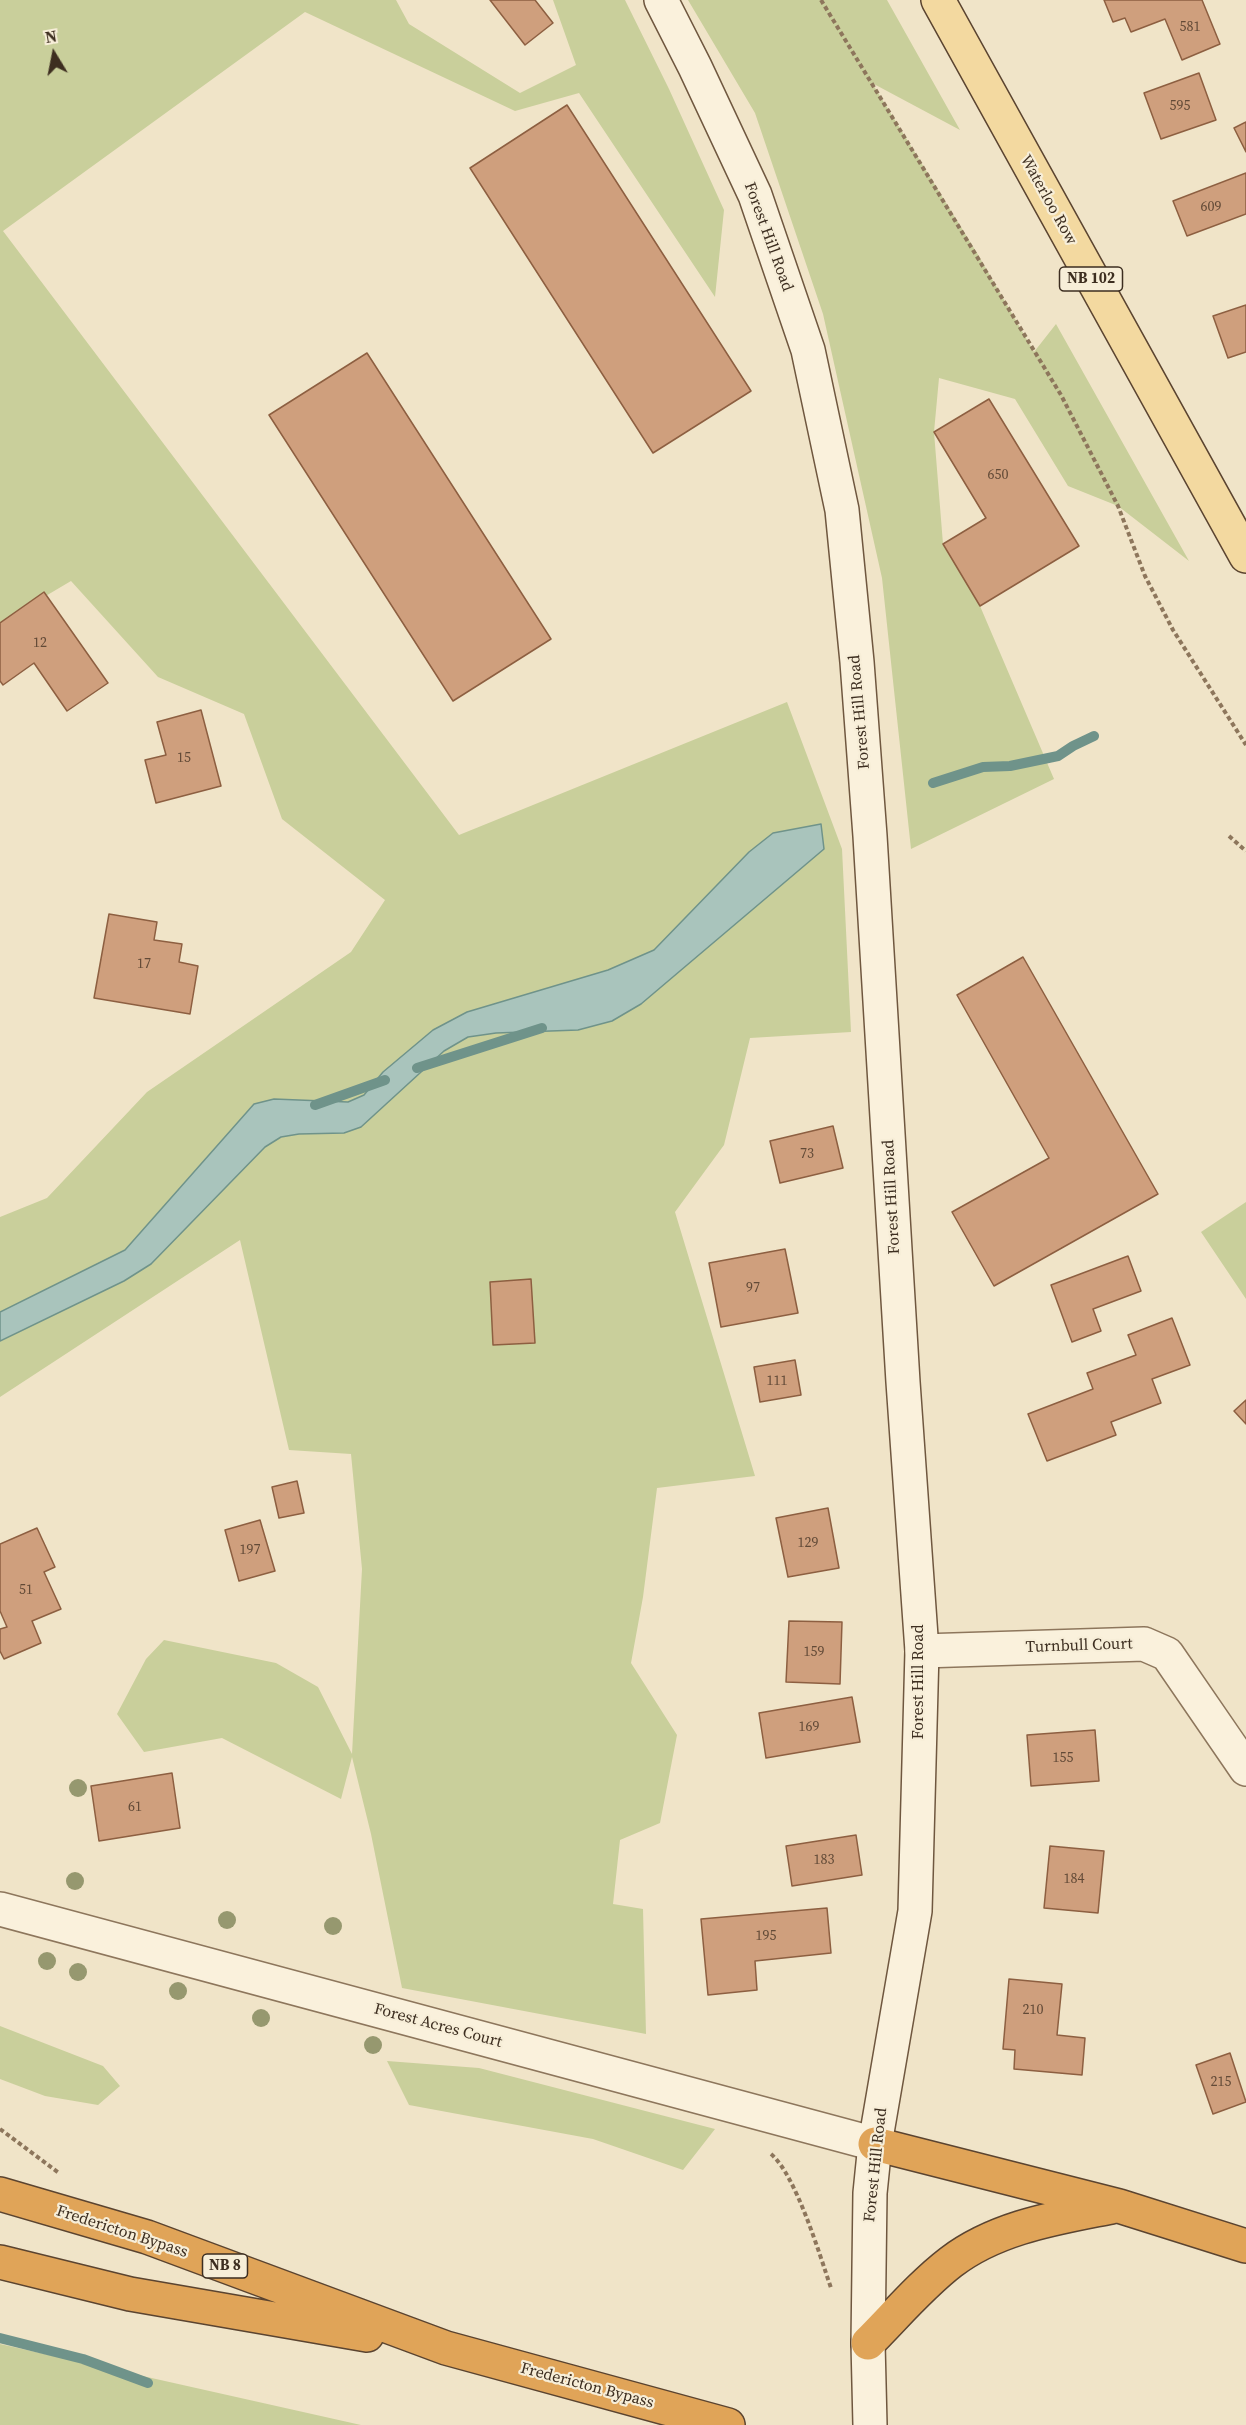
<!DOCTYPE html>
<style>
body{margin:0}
#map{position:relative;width:1246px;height:2425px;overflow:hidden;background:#f0e4c8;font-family:"Source Serif 4",serif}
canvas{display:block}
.north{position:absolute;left:24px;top:24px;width:60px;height:60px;-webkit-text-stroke:4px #f7eed8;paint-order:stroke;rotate:350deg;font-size:16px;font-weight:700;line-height:24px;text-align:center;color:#3d2e20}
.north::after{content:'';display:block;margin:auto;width:21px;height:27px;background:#3d2e20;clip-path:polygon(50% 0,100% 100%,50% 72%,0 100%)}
</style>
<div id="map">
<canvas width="1246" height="2425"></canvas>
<div class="north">N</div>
</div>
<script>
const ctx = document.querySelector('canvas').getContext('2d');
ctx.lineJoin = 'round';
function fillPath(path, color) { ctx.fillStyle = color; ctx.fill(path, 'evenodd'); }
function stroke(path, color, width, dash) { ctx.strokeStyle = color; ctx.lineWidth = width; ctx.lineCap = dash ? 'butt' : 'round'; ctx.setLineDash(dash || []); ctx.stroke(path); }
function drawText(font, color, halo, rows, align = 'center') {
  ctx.font = font + ' "Source Serif 4",serif'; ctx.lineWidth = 4.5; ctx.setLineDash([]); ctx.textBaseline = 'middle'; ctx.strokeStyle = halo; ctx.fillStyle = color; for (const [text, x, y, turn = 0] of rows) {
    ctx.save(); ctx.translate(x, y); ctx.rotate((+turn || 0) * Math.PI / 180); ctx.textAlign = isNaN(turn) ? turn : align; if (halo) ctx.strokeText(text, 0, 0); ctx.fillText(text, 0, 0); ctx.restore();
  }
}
const green = new Path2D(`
 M0 0H396L409 24 520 93 576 65 553 0H625L669 89 724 210 715 297 579 93 515 111 305 12 3 231 459 835 787 702 842 849 851 1032 750 1038 724 1145 675 1212 755 1476 657 1488 643 1597 631 1663 677 1735 660 1823 620 1840 613 1904 643 1909 646 2034 402 1988 371 1834 352 1757 341 1799 222 1738 144 1752 117 1714 146 1659 164 1640 276 1663 318 1687 352 1754 362 1569 351 1454 289 1450 240 1240 0 1397V1217L47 1198 147 1092 351 952 385 900 282 819 244 714 158 677 71 581 0 623Z
 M688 0H887L960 130 872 83 977 253 1034 352 1056 324 1189 561 1118 506 1068 486 1015 399 939 378 934 432 943 544 980 606 1054 779 911 849 882 578 823 314 755 113Z
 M1246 1202V1299L1201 1232Z
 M0 2026 103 2066 120 2086 98 2105 45 2096 0 2079Z
 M387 2061 479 2068 715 2129 683 2170 593 2139 409 2105Z
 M0 2344 361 2425H0Z`);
const water = new Path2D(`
 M821 824 824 849 641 1004 612 1021 578 1030 496 1033 468 1037 444 1051 361 1127 344 1133 299 1134 281 1137 265 1147 151 1264 124 1281 0 1341V1312L125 1250 254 1104 274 1099 348 1102 364 1095 383 1072 433 1030 467 1012 608 970 654 950 749 852 773 833Z`);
const stream = new Path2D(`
 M933 783 983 767 1010 766 1058 756 1073 746 1094 736
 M417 1068 542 1028
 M315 1105 385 1080
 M0 2338 83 2359 148 2383`);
const building = new Path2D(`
 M490 0H535L553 23 525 45Z
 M1104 0H1202L1220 44 1182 60 1165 19 1131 32 1125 18 1113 22Z
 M1199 73 1216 120 1161 139 1144 93Z
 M567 105 751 391 653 453 470 168Z
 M1246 122V152L1234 128Z
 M1246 173V214L1187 236 1173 201Z
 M1246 305V352L1228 358 1213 316Z
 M367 353 551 639 453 701 269 415Z
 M989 399 1079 546 980 606 943 544 986 518 934 432Z
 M44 592 108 683 67 711 34 663 3 685 0 681V623Z
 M201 710 221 786 156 803 145 760 166 755 157 722Z
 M109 914 157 922 154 940 182 944 179 962 198 966 190 1014 94 998Z
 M1023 957 1158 1194 994 1286 952 1212 1049 1158 957 995Z
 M833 1126 843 1168 780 1183 770 1141Z
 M785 1249 798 1313 721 1327 709 1263Z
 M1128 1256 1141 1291 1093 1309 1101 1331 1072 1342 1051 1285Z
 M531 1279 535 1343 493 1345 490 1282Z
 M1172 1318 1190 1365 1152 1379 1161 1403 1111 1422 1116 1435 1047 1461 1028 1414 1093 1389 1087 1373 1136 1355 1128 1335Z
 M795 1360 801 1395 760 1402 754 1367Z
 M1246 1400V1424L1234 1411Z
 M297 1481 304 1513 279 1518 272 1487Z
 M828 1508 839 1568 788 1577 776 1518Z
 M260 1520 275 1571 239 1581 225 1530Z
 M37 1528 55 1567 44 1572 61 1609 32 1621 41 1643 4 1659 0 1651V1629L7 1627 0 1611V1544Z
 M789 1621 842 1622 840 1684 786 1682Z
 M852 1697 860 1742 766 1758 759 1713Z
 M1095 1730 1099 1781 1031 1786 1027 1735Z
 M172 1773 180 1828 99 1841 91 1786Z
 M856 1835 862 1875 792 1886 786 1846Z
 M1050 1846 1104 1851 1098 1913 1044 1908Z
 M827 1908 831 1953 755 1961 757 1990 708 1995 701 1919Z
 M1009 1979 1062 1984 1057 2035 1085 2038 1082 2075 1014 2069 1015 2050 1003 2049Z
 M1230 2053 1246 2102 1213 2114 1196 2065Z`);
const path = new Path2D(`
 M821 0 1061 395 1118 506 1145 576 1173 630 1246 745
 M1229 836 1246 851
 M0 2129 59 2173
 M771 2154C796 2175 820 2256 831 2288`);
const street = new Path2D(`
 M922 1651 1144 1644 1167 1654 1246 1769
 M0 1909 875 2144`);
const secondary = new Path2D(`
 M661 0 695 67 755 195 808 350 842 510 857 662 870 836 903 1382 922 1651 915 1911 875 2144 870 2193 868 2343 870 2425`);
const primary = new Path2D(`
 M938 0 1246 556`);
const highway = new Path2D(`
 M875 2144 1119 2206 1246 2246
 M0 2194 147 2237 446 2348 728 2425
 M0 2262 130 2294 367 2335
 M868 2343C895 2316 921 2285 951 2262 997 2227 1056 2218 1111 2207`);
const trees = [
 [78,1788],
 [75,1881],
 [227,1920],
 [333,1926],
 [47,1961],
 [78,1972],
 [178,1991],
 [261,2018],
 [373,2045]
];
const numberNames = [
 ["581",1190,27],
 ["595",1180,106],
 ["609",1211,207],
 ["650",998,475],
 ["12",40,643],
 ["15",184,758],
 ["17",144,964],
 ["73",807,1154],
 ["97",753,1288],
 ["111",777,1381],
 ["129",808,1543],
 ["197",250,1550],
 ["51",26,1590],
 ["159",814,1652],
 ["169",809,1727],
 ["155",1063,1758],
 ["61",135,1807],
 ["183",824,1860],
 ["184",1074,1879],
 ["195",766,1936],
 ["210",1033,2010],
 ["215",1221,2082]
];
const shields = [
 [1091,279,63],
 [225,2266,45]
];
const shieldNames = [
 ["NB 102",1091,279],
 ["NB 8",225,2266]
];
const streetNames = [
 ["Waterloo Row",1048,200,61],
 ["Forest Hill Road",768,237,70],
 ["Forest Hill Road",860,712,-95],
 ["Forest Hill Road",892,1197,-93],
 ["Turnbull Court",1079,1646,-2],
 ["Forest Hill Road",919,1682,-90],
 ["Forest Acres Court",438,2026,15],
 ["Forest Hill Road",876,2165,-84],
 ["Fredericton Bypass",122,2232,18],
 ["Fredericton Bypass",587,2386,15]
];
fillPath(green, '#c9cf9b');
fillPath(water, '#a9c4bc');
stroke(water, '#6f938a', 1.5);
stroke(stream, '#6f938a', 10);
fillPath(building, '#cf9f7d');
stroke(building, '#8d5f41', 1.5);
stroke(street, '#8d765c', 36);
stroke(secondary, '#6f573f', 36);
stroke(primary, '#5b4430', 36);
stroke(highway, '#5b4430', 36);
stroke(path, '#8d765c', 4, [4.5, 3]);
stroke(street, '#faf1dc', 33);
stroke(secondary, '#faf1dc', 33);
stroke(primary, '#f3d9a0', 33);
stroke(highway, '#e0a458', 33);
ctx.fillStyle = '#96986f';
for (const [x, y] of trees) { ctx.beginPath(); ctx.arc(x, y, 9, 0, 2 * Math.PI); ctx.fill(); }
drawText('14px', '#624a37', null, numberNames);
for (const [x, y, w] of shields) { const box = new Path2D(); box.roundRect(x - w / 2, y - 12, w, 24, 4.5); ctx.fillStyle = '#f7eed8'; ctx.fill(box); stroke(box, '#3d2e20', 1.5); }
drawText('bold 15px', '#3d2e20', null, shieldNames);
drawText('16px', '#3d2e20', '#f7eed8', streetNames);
</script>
